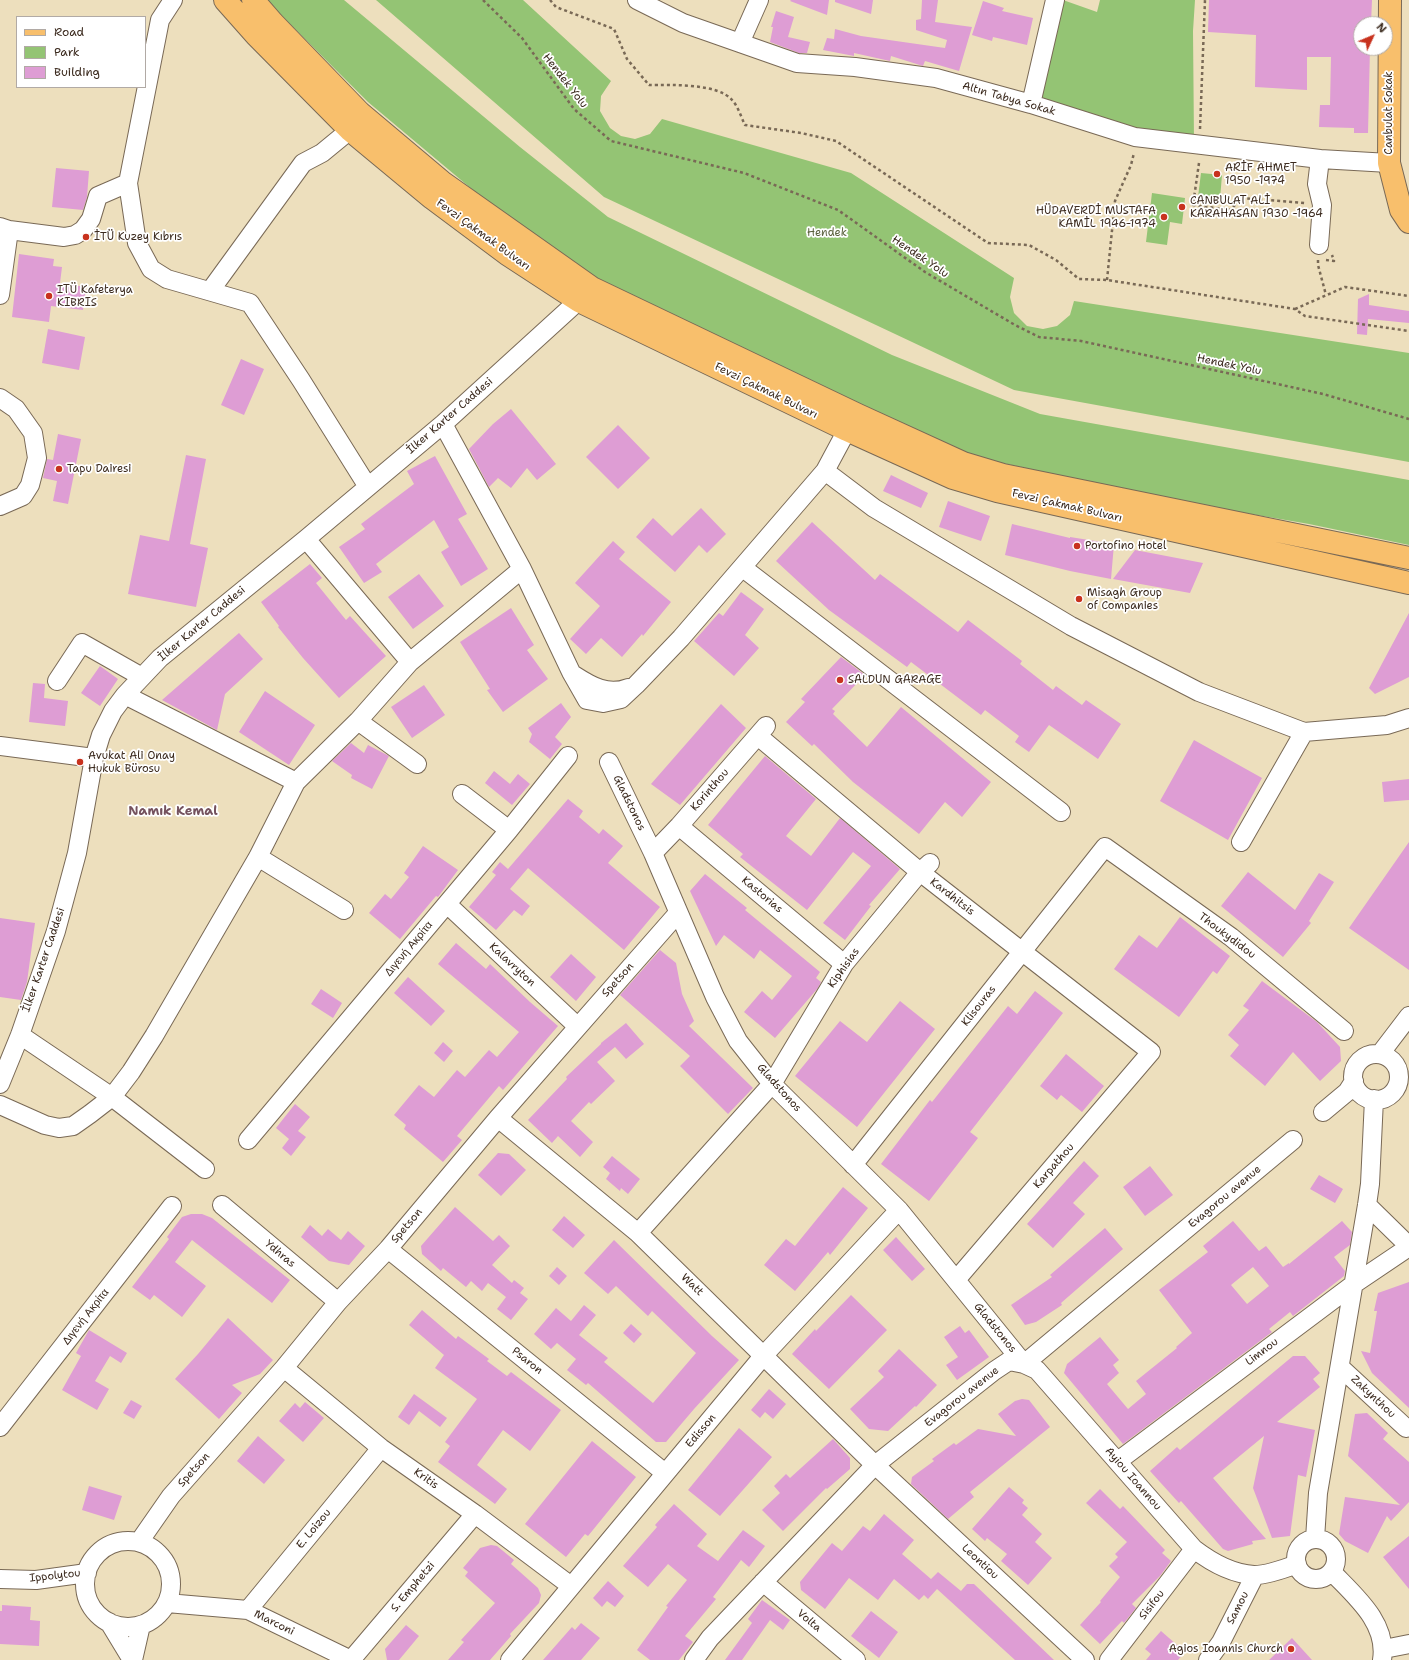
<!DOCTYPE html>
<meta charset="utf-8">
<style>
body{margin:0}
#map{position:relative;width:1409px;height:1660px;overflow:hidden;background:#eddfbd;font-family:"Shantell Sans",sans-serif}
canvas{display:block}
.legend{position:absolute;left:16px;top:16px;width:130px;height:72px;box-sizing:border-box;background:#fff;border:1px solid #b1aaa5;margin:0;padding:5px 7px;list-style:none;font-size:12px;color:#3b2a1e}
.legend li{display:flex;align-items:center;gap:8px;height:20px}
.legend b{width:20px;border:1px solid #b1aaa5}
.north{position:absolute;left:1353px;top:16px;width:40px;height:40px;box-sizing:border-box;background:#fff;border:1px solid #b1aaa5;border-radius:50%;rotate:46deg;font-size:11px;font-weight:700;line-height:16px;text-align:center;color:#3b2a1e}
.north::after{content:'';display:block;margin:auto;width:14px;height:18px;background:#c8321e;clip-path:polygon(50% 0,100% 100%,50% 72%,0 100%)}
</style>
<div id="map">
<canvas width="1409" height="1660"></canvas>
<ul class="legend">
<li><b style="height:5px;background:#f8bf6c"></b>Road</li>
<li><b style="height:11px;background:#94c474"></b>Park</li>
<li><b style="height:11px;background:#de9dd4"></b>Building</li>
</ul>
<div class="north">N</div>
</div>
<script>
const ctx = document.querySelector('canvas').getContext('2d');
ctx.lineJoin = 'round';
function fillPath(path, color) { ctx.fillStyle = color; ctx.fill(path, 'evenodd'); }
function stroke(path, color, width, dash) { ctx.strokeStyle = color; ctx.lineWidth = width; ctx.lineCap = dash ? 'butt' : 'round'; ctx.setLineDash(dash || []); ctx.stroke(path); }
function drawText(font, color, halo, rows, align = 'center') {
  ctx.font = font + ' "Shantell Sans",sans-serif'; ctx.lineWidth = 3.5; ctx.setLineDash([]); ctx.textBaseline = 'middle'; ctx.strokeStyle = halo; ctx.fillStyle = color; for (const [text, x, y, turn = 0] of rows) {
    ctx.save(); ctx.translate(x, y); ctx.rotate((+turn || 0) * Math.PI / 180); ctx.textAlign = isNaN(turn) ? turn : align; if (halo) ctx.strokeText(text, 0, 0); ctx.fillText(text, 0, 0); ctx.restore();
  }
}
const green = new Path2D(`
 M266 0H344L520 147 608 217 892 355 1040 414 1409 480V545L1309 524 1187 503 970 456 597 281 492 206 368 102Z
 M376 0H523L611 81 601 96 600 111 610 128 621 136 635 139 650 134 662 119 851 173 1014 278 1010 297 1014 313 1027 326 1043 329 1057 326 1070 315 1074 301 1409 353V462L1014 390 604 197Z
 M1063 0 1097 12 1100 0H1195L1193 31 1194 141 1137 134 1040 102Z
 M1201 173 1222 175 1220 199 1198 197Z
 M1152 193 1185 198 1182 224 1170 222 1167 245 1146 242Z`);
const building = new Path2D(`
 M791 0H829L827 15 790 1Z
 M835 0H873L871 14 835 2Z
 M922 0H938L935 22 972 27 959 71 925 61 923 66 891 56 890 61 854 53V56L823 50 827 38 834 39 835 29 861 36 945 48 947 40 916 30V20L921 19Z
 M1209 0H1372L1371 24H1361V48H1370L1368 133H1354V128L1319 127 1320 105H1330L1331 57H1307V90L1255 87 1256 35 1208 32Z
 M983 1 1004 8 1002 11 1033 18 1027 45 993 37 992 41 972 35Z
 M776 11 794 17 788 37 810 42 807 53H799L770 42 773 27H771Z
 M56 168 89 171 87 197 83 210 52 207Z
 M19 254 54 259 53 266 62 267 60 283 86 287 83 310 51 306 49 322 12 317Z
 M1369 294V305L1409 311V323L1368 319 1367 335 1357 334 1358 299Z
 M48 329 85 337 79 370 42 363Z
 M241 359 264 369 244 415 221 405Z
 M511 409 556 464 537 480 527 468 511 488 498 478 489 487 469 449 493 424Z
 M618 425 650 458 618 489 586 457Z
 M58 434 81 439 68 504 53 501 57 481 43 478 47 459 53 460Z
 M186 455 206 459 190 544 208 548 196 607 128 594 140 535 169 541Z
 M435 456 467 514 458 519 488 569 461 586 441 552 449 547 434 520 376 564 382 572 364 583 339 547 365 529 361 524 414 484 407 471Z
 M891 475 928 493 921 508 883 491Z
 M948 501 990 516 981 541 939 527Z
 M701 508 726 534 707 553 699 545 675 572 636 537 653 518 672 536Z
 M812 522 875 580 880 574 958 632 968 620 1022 661 1020 664 1053 690 1056 686 1082 705 1086 700 1121 724 1098 759 1049 725 1029 752 1015 742 1019 736 985 710 981 715 911 662 907 667 829 610 776 561Z
 M1012 524 1070 538V537L1114 544 1111 579 1070 571 1005 555Z
 M613 541 625 552 619 559 671 602 643 636 642 634 622 657 601 638 586 654 570 639 600 606 575 583Z
 M1135 550 1203 563 1190 593 1113 579Z
 M310 564 322 578 316 583 346 620 350 616 386 656 339 698 303 658 278 627 279 626 261 602Z
 M419 574 444 606 413 629 388 597Z
 M741 592 764 609 745 635 759 648 734 676 694 641 719 613 723 616Z
 M511 608 534 645 527 650 548 679 503 712 487 690 490 689 460 642Z
 M1409 613V677L1375 694 1369 688Z
 M239 633 263 659 225 694 217 730 162 700Z
 M841 657 865 675 832 709 835 711 833 714 867 747 901 707 991 782 962 817 945 802 919 834 853 782 814 744 812 746 786 722 805 702 801 699Z
 M100 666 118 679 100 706 81 693Z
 M33 683 45 684 44 698 68 701 65 726 29 722Z
 M424 685 445 715 412 738 391 707Z
 M265 691 315 725 289 765 239 732Z
 M561 703 571 717 555 737 562 744 550 759 529 742 532 734 528 728Z
 M721 704 746 728 680 805 651 784Z
 M1194 740 1262 778 1228 840 1160 801Z
 M351 743 364 753 368 745 389 756 372 789 351 778 352 775 332 761Z
 M765 756 816 799 786 836 811 856 840 818 900 869 869 905 871 906 845 940 823 923 871 866 853 852 807 910 740 857 743 854 708 825Z
 M494 771 510 784 518 774 530 784 512 805 485 783Z
 M1409 779V800L1384 802 1382 782Z
 M568 799 583 811 579 817 599 834 603 829 623 846 608 863 660 907 624 950 528 868 510 889 530 906 522 916 514 910 496 930 469 907 496 875 492 872 500 862 508 869Z
 M1409 842V970L1349 928Z
 M423 846 458 870 438 897 436 896 400 939 369 913 385 894 391 899 409 877 404 873Z
 M1248 872 1295 910 1319 873 1334 882 1309 921 1311 923 1283 957 1221 906Z
 M705 874 747 908 745 910 820 972 816 978 821 982 818 988 775 1038 744 1012 762 991 772 1000 792 976 760 950 754 959 724 935 716 946 690 891Z
 M1180 917 1230 956 1217 974 1213 971 1179 1017 1114 969 1139 935 1157 948Z
 M0 918 35 923 27 982 21 1000 0 997Z
 M456 943 486 969 490 964 530 1002 558 1026 503 1090 499 1086 457 1136 462 1140 443 1162 404 1129 406 1125 394 1115 419 1085 434 1097 457 1070 465 1077 489 1050 497 1057 519 1032 438 964Z
 M660 950 676 963 682 994 694 1021 689 1026 753 1088 728 1114 680 1066 690 1056 620 995Z
 M571 954 596 977 576 1001 550 977Z
 M408 977 445 1011 431 1026 394 993Z
 M1262 981 1317 1022 1340 1047 1341 1061 1320 1081 1293 1052 1265 1086 1230 1056 1239 1045 1228 1035 1249 1010 1243 1006Z
 M321 989 342 1003 333 1018 311 1004Z
 M1035 991 1063 1013 970 1132 978 1138 929 1201 881 1164 930 1100 932 1102 1008 1006 1017 1014Z
 M900 1001 935 1029 857 1127 795 1076 840 1021 867 1042Z
 M626 1023 644 1044 626 1059 615 1047 597 1062 615 1081 591 1104 589 1102 571 1121 593 1142 580 1157 558 1136 552 1143 528 1120 567 1079 566 1077 601 1044V1043Z
 M443 1042 453 1051 444 1062 434 1053Z
 M1066 1054 1104 1086 1082 1112 1061 1095 1057 1100 1040 1086Z
 M295 1104 310 1117 298 1131 306 1137 291 1156 282 1148 289 1139 276 1128Z
 M498 1153 509 1154 526 1170 501 1196 478 1175Z
 M612 1156 640 1179 628 1194 621 1188 620 1191 606 1179 610 1173 603 1167Z
 M1084 1161 1099 1176 1073 1203 1085 1214 1053 1248 1027 1224Z
 M1150 1166 1173 1195 1145 1216 1123 1187Z
 M1319 1175 1343 1189 1335 1203 1310 1189Z
 M843 1187 868 1208 830 1255 828 1252 795 1291 764 1265 786 1239 795 1246Z
 M455 1207 493 1241 499 1235 510 1246 492 1265 512 1283 514 1280 524 1288 520 1293 528 1299 511 1320 497 1309 506 1297 488 1283 482 1291 471 1281 466 1287 443 1268 441 1271 422 1254 421 1246Z
 M191 1214H202L212 1218 290 1280 272 1303 192 1240 175 1262 206 1286 182 1317 154 1295 150 1300 132 1287 169 1239 167 1237 182 1217Z
 M564 1216 585 1235 573 1248 552 1230Z
 M1233 1221 1259 1251 1266 1246 1283 1267 1289 1263V1264L1342 1221 1352 1232 1350 1245 1334 1257 1345 1271 1344 1276 1293 1316 1290 1312 1269 1329 1272 1332 1123 1444 1064 1373 1067 1364 1100 1337 1119 1360 1113 1365 1119 1373 1107 1384 1128 1409 1146 1394 1136 1381 1177 1348 1176 1347 1192 1333 1159 1290 1208 1252 1203 1246ZM1253 1267 1269 1286 1247 1304 1231 1285Z
 M310 1225 322 1236 328 1229 341 1240 348 1231 365 1246 349 1265 329 1261 301 1237Z
 M1105 1228 1123 1249 1061 1303 1062 1305 1036 1322 1025 1325 1011 1305 1052 1277 1050 1275Z
 M896 1237 925 1269 912 1281 883 1250Z
 M614 1240 712 1336 739 1360 694 1409 666 1442H656L588 1383 586 1385 567 1370 576 1359 557 1343 551 1349 534 1334 556 1308 571 1321 584 1305 596 1315 579 1335 608 1358 604 1362 653 1403 696 1353 652 1311 648 1316 616 1286 608 1294 584 1273Z
 M557 1267 567 1276 559 1285 549 1276Z
 M1409 1282V1408L1372 1373 1361 1351 1370 1353 1377 1311H1374L1378 1293Z
 M851 1295 887 1330 829 1389 792 1354 815 1329 816 1331Z
 M422 1310 456 1339 458 1336 489 1359 487 1361 507 1376 511 1372 561 1410 530 1451 503 1430 477 1465 507 1489 495 1504 438 1462 450 1446 445 1442 477 1399 435 1368 444 1355 409 1325Z
 M228 1318 273 1360 260 1374 232 1385 242 1393 219 1419 175 1379 198 1354Z
 M631 1324 642 1334 634 1343 623 1333Z
 M960 1326 965 1333 969 1330 989 1357 957 1380 946 1365 958 1357 944 1337Z
 M89 1330 127 1353 121 1363 110 1356 95 1381 109 1389 97 1410 62 1390 81 1356 76 1353Z
 M899 1349 937 1385 916 1407 915 1406 888 1431 869 1429 850 1409 884 1377 878 1371Z
 M1293 1356H1305L1320 1373 1313 1379 1320 1387 1277 1422 1315 1430 1306 1477 1298 1475 1290 1536 1272 1538 1253 1488 1264 1436 1213 1478 1266 1539 1252 1541 1253 1544 1228 1551 1223 1549 1181 1501 1179 1503 1150 1471 1177 1447 1180 1450Z
 M769 1389 786 1404 773 1419 765 1412 760 1418 751 1410Z
 M414 1394 447 1418 440 1427 419 1411 409 1425 398 1417Z
 M1022 1399 1029 1400 1050 1427 970 1492 974 1497 948 1519 911 1484 912 1477 934 1461 932 1459 954 1443 956 1445 978 1429 1016 1436 998 1414 1015 1401Z
 M131 1400 142 1406 134 1419 123 1413Z
 M305 1402 324 1418 303 1442 279 1421 295 1403 300 1408Z
 M1367 1413 1388 1433 1383 1439 1409 1462V1502L1391 1521 1387 1516 1368 1553 1345 1541 1339 1534 1345 1497 1400 1505 1348 1456 1355 1414Z
 M739 1428 772 1457 720 1516 688 1490Z
 M258 1436 285 1460 264 1484 237 1461Z
 M833 1439 850 1458V1469L827 1489 826 1488 783 1531 762 1510 780 1493 774 1486 786 1474 790 1478Z
 M592 1441 636 1477 588 1536 585 1534 566 1557 525 1524Z
 M89 1486 122 1496 114 1520 82 1510Z
 M1009 1487 1024 1500 1022 1503 1028 1508 1022 1515 1042 1534 1035 1542 1052 1558 1028 1585 1001 1561 1007 1554 987 1538 985 1541 972 1529Z
 M1100 1489 1120 1509 1123 1506 1165 1550 1162 1553 1171 1561 1160 1576 1132 1604 1136 1608 1124 1623 1122 1621 1100 1644 1080 1625 1101 1602 1100 1601 1120 1577 1109 1566 1118 1557 1115 1554 1127 1542 1086 1503Z
 M674 1504 707 1534 697 1546 718 1561 743 1530 765 1546 749 1567 741 1560 713 1597 716 1599 685 1636 693 1642 679 1660H650L637 1650 668 1607 666 1606 687 1580 668 1564 648 1587 623 1566 657 1527 655 1525Z
 M884 1514 914 1540 902 1554 931 1579 938 1572 961 1591 967 1584H974L1054 1660H1015L937 1589 928 1599 924 1595 919 1600 894 1579 878 1600 849 1578 825 1609 801 1590 800 1582 832 1543 842 1551 863 1526 870 1531Z
 M1409 1536V1589L1383 1557Z
 M491 1545 497 1546 514 1560 511 1564 538 1588 541 1595 539 1603 510 1634 511 1636 490 1660H448L464 1642 461 1640 495 1603 465 1576 468 1572 463 1568 480 1548Z
 M608 1581 624 1596 615 1607 607 1601 602 1607 593 1598Z
 M762 1600 790 1620 783 1630 770 1620 742 1660H725L752 1623 748 1619Z
 M2 1605 31 1607 30 1620 40 1621 39 1646 0 1644V1611H2Z
 M871 1611 898 1632 879 1658 851 1636Z
 M581 1623 600 1638 581 1660H543L572 1627 575 1630Z
 M406 1625 419 1636 399 1660H387L385 1649Z
 M1161 1631 1185 1652 1178 1660H1146L1151 1654 1145 1649Z
 M1292 1638 1312 1660H1269Z`);
const path = new Path2D(`
 M483 0 522 38 574 109 611 141 744 173 838 210 925 272 1015 325 1039 337 1081 341 1323 394 1409 419
 M550 0 556 7 614 29 627 59 649 85C670 85 718 83 732 100 738 106 741 117 745 125L801 133 836 141 988 243 1029 245 1056 260 1079 279 1107 280 1295 309 1305 316 1409 331
 M1200 129 1205 0
 M1199 163 1193 205 1230 210 1242 198 1305 203
 M1318 260V265L1326 295
 M1326 260 1334 261 1332 255
 M1107 280 1115 201 1131 165 1134 153
 M1295 309 1345 287 1409 296`);
const minor = new Path2D(`
 M173 0 160 20 128 183 137 243 151 269 167 279 250 303 301 380 368 487
 M637 0 683 23 797 63 855 67 936 78 1031 104 1135 137 1320 159 1389 163
 M740 43 759 0
 M1031 104 1055 0
 M0 227 9 230 0 295
 M9 230 64 237 75 235 83 230 91 219 98 196 128 183
 M1319 245 1322 205 1317 184 1320 159
 M210 291 303 163 322 153 350 130
 M0 398 16 409 33 433 37 458 30 485 23 496 0 506
 M443 424 522 569 571 672 587 700 603 703 621 699 636 685 681 638 825 471 847 430 855 419
 M825 471 874 508 1071 626 1199 692 1304 732 1387 725 1409 718
 M306 539 410 662
 M743 568 1061 812
 M574 675C591 686 608 696 628 688
 M57 681 82 643 142 677
 M125 695 296 782 358 721 410 662 522 569
 M358 721 417 764
 M758 736 920 872 1151 1052 956 1280
 M0 746 94 758
 M609 762 653 853 715 997 738 1041 772 1084 899 1210 1024 1364 1037 1370 1194 1549C1211 1562 1232 1574 1254 1575 1268 1575 1284 1569 1297 1564
 M462 794 509 830
 M679 826 844 964
 M1241 842 1304 732
 M653 853 679 826 766 726
 M258 857 344 910
 M447 904 577 1026
 M20 1035 112 1097 205 1169
 M1380 1054 1409 1016
 M1353 1077a23 23 0 1 1 46 0a23 23 0 1 1-46 0Z
 M0 1084 20 1035 56 931 77 853 94 758 101 735 113 711 125 695 160 658 306 539 443 424 588 292
 M0 1105 45 1125 59 1128 73 1126 90 1114 112 1097 131 1072 154 1036 258 857 296 782
 M1323 1112 1347 1092 1354 1081
 M498 1118 638 1233 875 1465 1085 1660
 M248 1140 509 830 568 756
 M853 1165 1105 847 1231 937 1344 1031
 M222 1205 338 1302
 M1367 1205 1409 1246
 M638 1233 772 1084 844 964 920 872 930 863
 M388 1249 665 1473
 M1340 1367 1406 1428
 M284 1368 381 1448 475 1514 571 1586
 M0 1427 172 1206
 M1118 1461 1354 1284 1409 1247
 M1315 1539 1318 1493 1367 1205 1370 1184 1374 1099
 M1296 1559a20 20 0 1 1 40 0a20 20 0 1 1-40 0Z
 M85 1584a43 43 0 1 1 86 0a43 43 0 1 1-86 0Z
 M139 1542 171 1496 284 1368 338 1302 388 1249 498 1118 678 913
 M1332 1572C1355 1596 1388 1623 1382 1660
 M0 1579 36 1580 87 1573
 M763 1582 856 1660
 M167 1603 248 1610 351 1660
 M248 1610 381 1448
 M109 1622 132 1660
 M1384 1649 1409 1644
 M133 1660 141 1625
 M351 1660 475 1514
 M510 1660 764 1355 899 1210
 M694 1660 710 1638 875 1465 994 1371 1009 1361 1024 1364 1293 1140
 M1109 1660 1194 1549
 M1208 1660 1221 1642 1255 1575`);
const major = new Path2D(`
 M225 0 256 35 350 130 432 198 507 254 579 301 847 430 953 478 997 491 1409 583
 M253 0 273 23 360 113 442 182 592 288 858 415 963 463 1003 475 1409 558
 M1390 0 1389 163 1401 210 1409 222`);
const markers = [
 [1217,174,4,"#c8321e"],
 [1182,207,4,"#c8321e"],
 [1164,217,4,"#c8321e"],
 [86,237,4,"#c8321e"],
 [49,296,4,"#c8321e"],
 [59,469,4,"#c8321e"],
 [1077,546,4,"#c8321e"],
 [1079,599,4,"#c8321e"],
 [840,680,4,"#c8321e"],
 [80,762,4,"#c8321e"],
 [1291,1649,4,"#c8321e"]
];
const streetNames = [
 ["Hendek Yolu",565,81,52],
 ["Altın Tabya Sokak",1009,99,16],
 ["Canbulat Sokak",1389,113,-90],
 ["Fevzi Çakmak Bulvarı",483,235,36],
 ["Hendek Yolu",920,257,34],
 ["Hendek Yolu",1229,365,12],
 ["Fevzi Çakmak Bulvarı",766,391,26],
 ["İlker Karter Caddesi",450,416,-41],
 ["Fevzi Çakmak Bulvarı",1067,506,13],
 ["İlker Karter Caddesi",202,624,-40],
 ["Korinthou",710,790,-49],
 ["Gladstonos",629,803,64],
 ["Kastorias",762,895,40],
 ["Kardhitsis",952,897,38],
 ["Thoukydidou",1227,936,37],
 ["Διγενή Ακρίτα",409,949,-50],
 ["İlker Karter Caddesi",44,960,-71],
 ["Kalavryton",512,965,43],
 ["Kiphisias",844,968,-55],
 ["Spetson",618,980,-48],
 ["Klisouras",979,1006,-52],
 ["Gladstonos",779,1088,48],
 ["Karpathou",1054,1166,-49],
 ["Evagorou avenue",1225,1197,-40],
 ["Spetson",407,1226,-50],
 ["Ydhras",280,1254,40],
 ["Watt",692,1285,44],
 ["Διγενή Ακρίτα",86,1317,-52],
 ["Gladstonos",995,1328,51],
 ["Limnou",1262,1352,-37],
 ["Psaron",527,1361,39],
 ["Evagorou avenue",962,1397,-38],
 ["Zakynthou",1373,1397,43],
 ["Edisson",701,1431,-50],
 ["Spetson",194,1470,-48],
 ["Kritis",426,1479,35],
 ["Ayiou Ioannou",1133,1479,49],
 ["E. Loizou",314,1529,-51],
 ["Leontiou",980,1562,43],
 ["Ippolytou",55,1576,-6],
 ["S. Emphetzi",413,1587,-50],
 ["Sisifou",1152,1605,-53],
 ["Samou",1238,1608,-63],
 ["Volta",809,1621,40],
 ["Marconi",274,1623,26]
];
const poiNames = [
 ["ARİF AHMET",1225,168],
 ["1950 -1974",1225,181],
 ["CANBULAT ALİ",1190,201],
 ["KARAHASAN 1930 -1964",1190,214],
 ["HÜDAVERDİ MUSTAFA",1156,211,"right"],
 ["KAMİL 1946-1974",1156,224,"right"],
 ["İTÜ Kuzey Kıbrıs",94,237],
 ["ITÜ Kafeterya",57,290],
 ["KIBRIS",57,303],
 ["Tapu Dairesi",67,469],
 ["Portofino Hotel",1085,546],
 ["Misagh Group",1087,593],
 ["of Companies",1087,606],
 ["SALDUN GARAGE",848,680],
 ["Avukat Ali Onay",88,756],
 ["Hukuk Bürosu",88,769],
 ["Agios Ioannis Church",1283,1649,"right"]
];
const parkNames = [
 ["Hendek",827,233]
];
const quarterNames = [
 ["Namık Kemal",173,812]
];
fillPath(green, '#94c474');
fillPath(building, '#de9dd4');
stroke(minor, '#796956', 20);
stroke(major, '#796956', 24);
stroke(path, '#796956', 2.5, [3, 3]);
stroke(minor, '#fff', 18);
stroke(major, '#f8bf6c', 22);
for (const [x, y, r, color] of markers) { const dot = new Path2D(); dot.arc(x, y, r, 0, 2 * Math.PI); ctx.fillStyle = color; ctx.fill(dot); stroke(dot, '#fff', 1.5); }
drawText('11px', '#3b2a1e', '#fff', streetNames);
drawText('11px', '#3b2a1e', '#fff', poiNames, 'left');
drawText('11px', '#5a603c', '#fff', parkNames);
drawText('bold 13px', '#74525e', '#fff', quarterNames);
</script>
